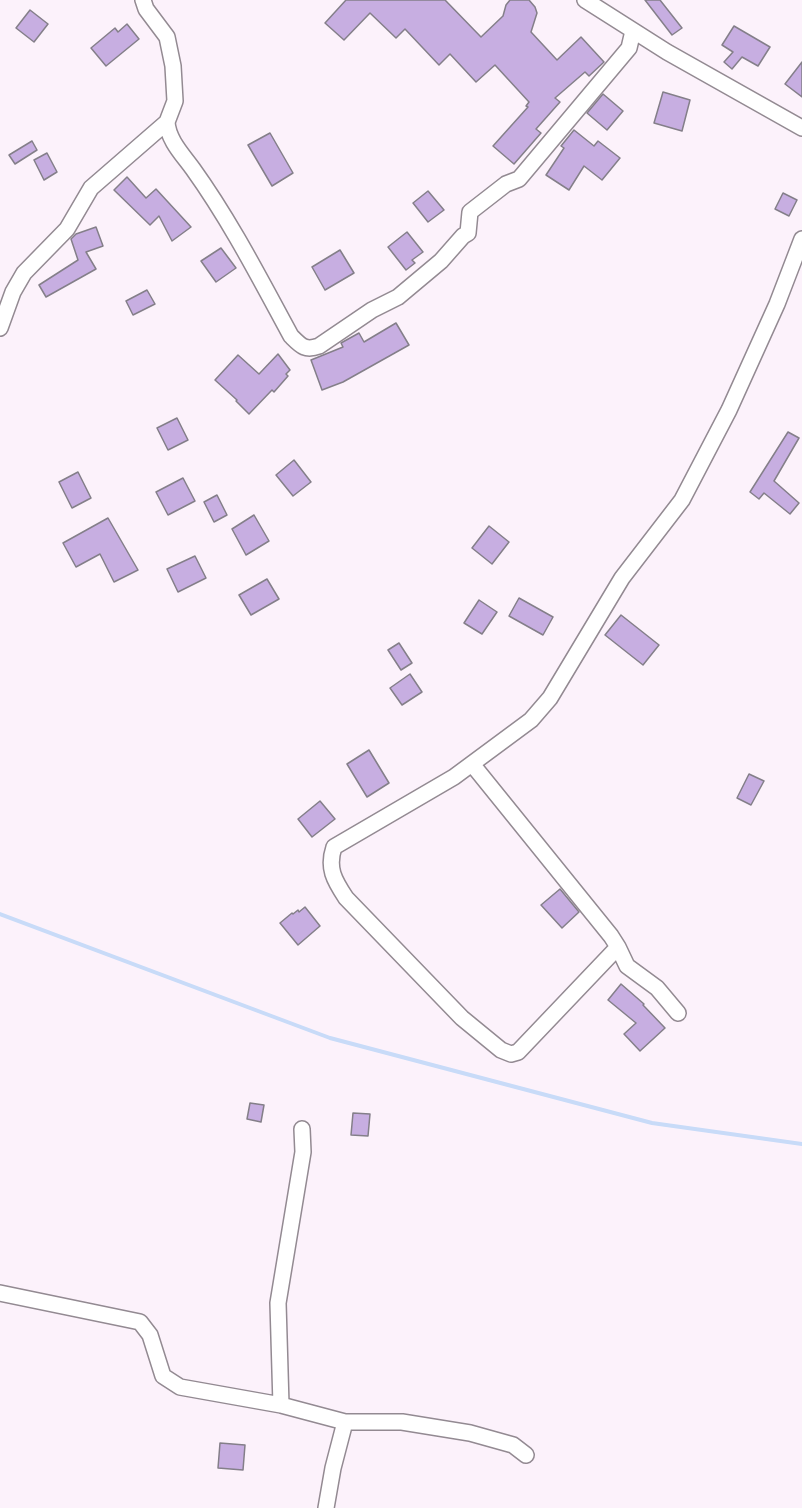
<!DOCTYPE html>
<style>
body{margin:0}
canvas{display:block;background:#fcf2fb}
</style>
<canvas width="802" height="1508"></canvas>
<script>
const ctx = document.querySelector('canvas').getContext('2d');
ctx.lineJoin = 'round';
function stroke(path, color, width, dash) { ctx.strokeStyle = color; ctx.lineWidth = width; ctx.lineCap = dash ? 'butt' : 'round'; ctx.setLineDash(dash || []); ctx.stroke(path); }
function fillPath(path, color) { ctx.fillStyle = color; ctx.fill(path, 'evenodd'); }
const stream = new Path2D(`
 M0 914 330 1038 652 1123 802 1144`);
const building = new Path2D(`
 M346 0H445L481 37 503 16 506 5 510 0H529L535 7 537 13 531 32 557 60 581 37 604 62 589 76 585 72 555 98 560 102 536 129 541 133 514 164 493 146 528 107 526 106 529 102 495 65 476 82 450 54 439 65 405 29 396 38 370 13 344 40 325 23Z
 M645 0H660L682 28 672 35Z
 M30 10 48 24 34 42 16 28Z
 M127 24 139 39 106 66 91 48 115 28 118 32Z
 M734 26 770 47 758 66 742 57 732 69 724 62 733 52 722 45Z
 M802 62V97L785 84Z
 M663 92 690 100 682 131 654 123Z
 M603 94 623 111 607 130 587 113Z
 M574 130 594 146 598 141 620 158 602 180 584 166 569 190 546 175 564 148 561 146Z
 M270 133 293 173 272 186 248 145Z
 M32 141 37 150 15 164 9 155Z
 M47 153 57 172 44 180 34 160Z
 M127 177 146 198 156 189 191 227 172 241 159 216 150 225 114 190Z
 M428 191 444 210 428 222 413 203Z
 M783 193 797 200 789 216 775 209Z
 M96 227 103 246 86 252 96 269 46 297 39 285 78 260 71 239 76 234Z
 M407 232 423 252 412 260 415 263 406 270 388 247Z
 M221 248 236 268 216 282 201 261Z
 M340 250 354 273 325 290 312 267Z
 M147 290 155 304 133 315 126 301Z
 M396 323 409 345 343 382 322 390 311 360 343 347 341 343 359 333 364 342Z
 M278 354 290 370 286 374 288 376 274 392 272 390 249 414 236 401 237 400 215 380 238 355 259 374Z
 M177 418 188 440 168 450 157 428Z
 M788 432 799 438 774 481 799 503 790 514 764 493 759 499 750 492Z
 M294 460 311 482 293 496 276 475Z
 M78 472 91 498 72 508 59 482Z
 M183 478 195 501 168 515 156 492Z
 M217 495 227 515 214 522 204 502Z
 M254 515 269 541 246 555 232 529Z
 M108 518 138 570 114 582 100 554 76 567 63 543Z
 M489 526 509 542 492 564 472 548Z
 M195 556 206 578 178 592 167 569Z
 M267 579 279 599 251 615 239 595Z
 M519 598 553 617 543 635 509 616Z
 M479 600 497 612 482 634 464 623Z
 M621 615 659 645 643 665 605 635Z
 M399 643 412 663 401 670 388 650Z
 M410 674 422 692 402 705 390 688Z
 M369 750 389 783 367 797 347 764Z
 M749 774 764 781 751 805 737 798Z
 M320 801 335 819 312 837 298 819Z
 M560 889 579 912 562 928 541 905Z
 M305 907 320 926 298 945 280 923 292 913 293 914 298 910 299 912Z
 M621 984 644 1004 643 1005 665 1028 640 1051 624 1034 636 1023 608 1000Z
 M250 1103 264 1105 261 1122 247 1119Z
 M353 1113 370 1114 368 1136 351 1135Z
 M220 1443 245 1445 243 1470 218 1468Z`);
const street = new Path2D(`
 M585 0 667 52 802 128
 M167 122C168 140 183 155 193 169 231 222 260 279 291 336 301 346 305 351 319 346L372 310 398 297 441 261 463 236 468 233 470 212 506 184 519 179 629 48 633 31
 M0 328 13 292 24 273 67 229 91 188 167 122 175 101 173 66 167 37 146 9 143 0
 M472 764 611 936 618 947 627 966 657 988 678 1013
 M618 947 518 1052 511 1054 501 1050 462 1018 346 898C334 880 327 868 334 847L454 777 531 720 550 698 622 578 682 500 729 410 777 304 802 239
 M0 1293 140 1322 150 1335 163 1376 180 1387 281 1405 345 1422H402L470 1433 513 1445 526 1455
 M281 1405 278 1303 303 1152 302 1129
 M326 1508 333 1468 345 1422`);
stroke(stream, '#c8dbf8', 4);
fillPath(building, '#c7aee1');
stroke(building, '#847f89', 1.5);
stroke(street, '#938a92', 18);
stroke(street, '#fff', 15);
</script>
